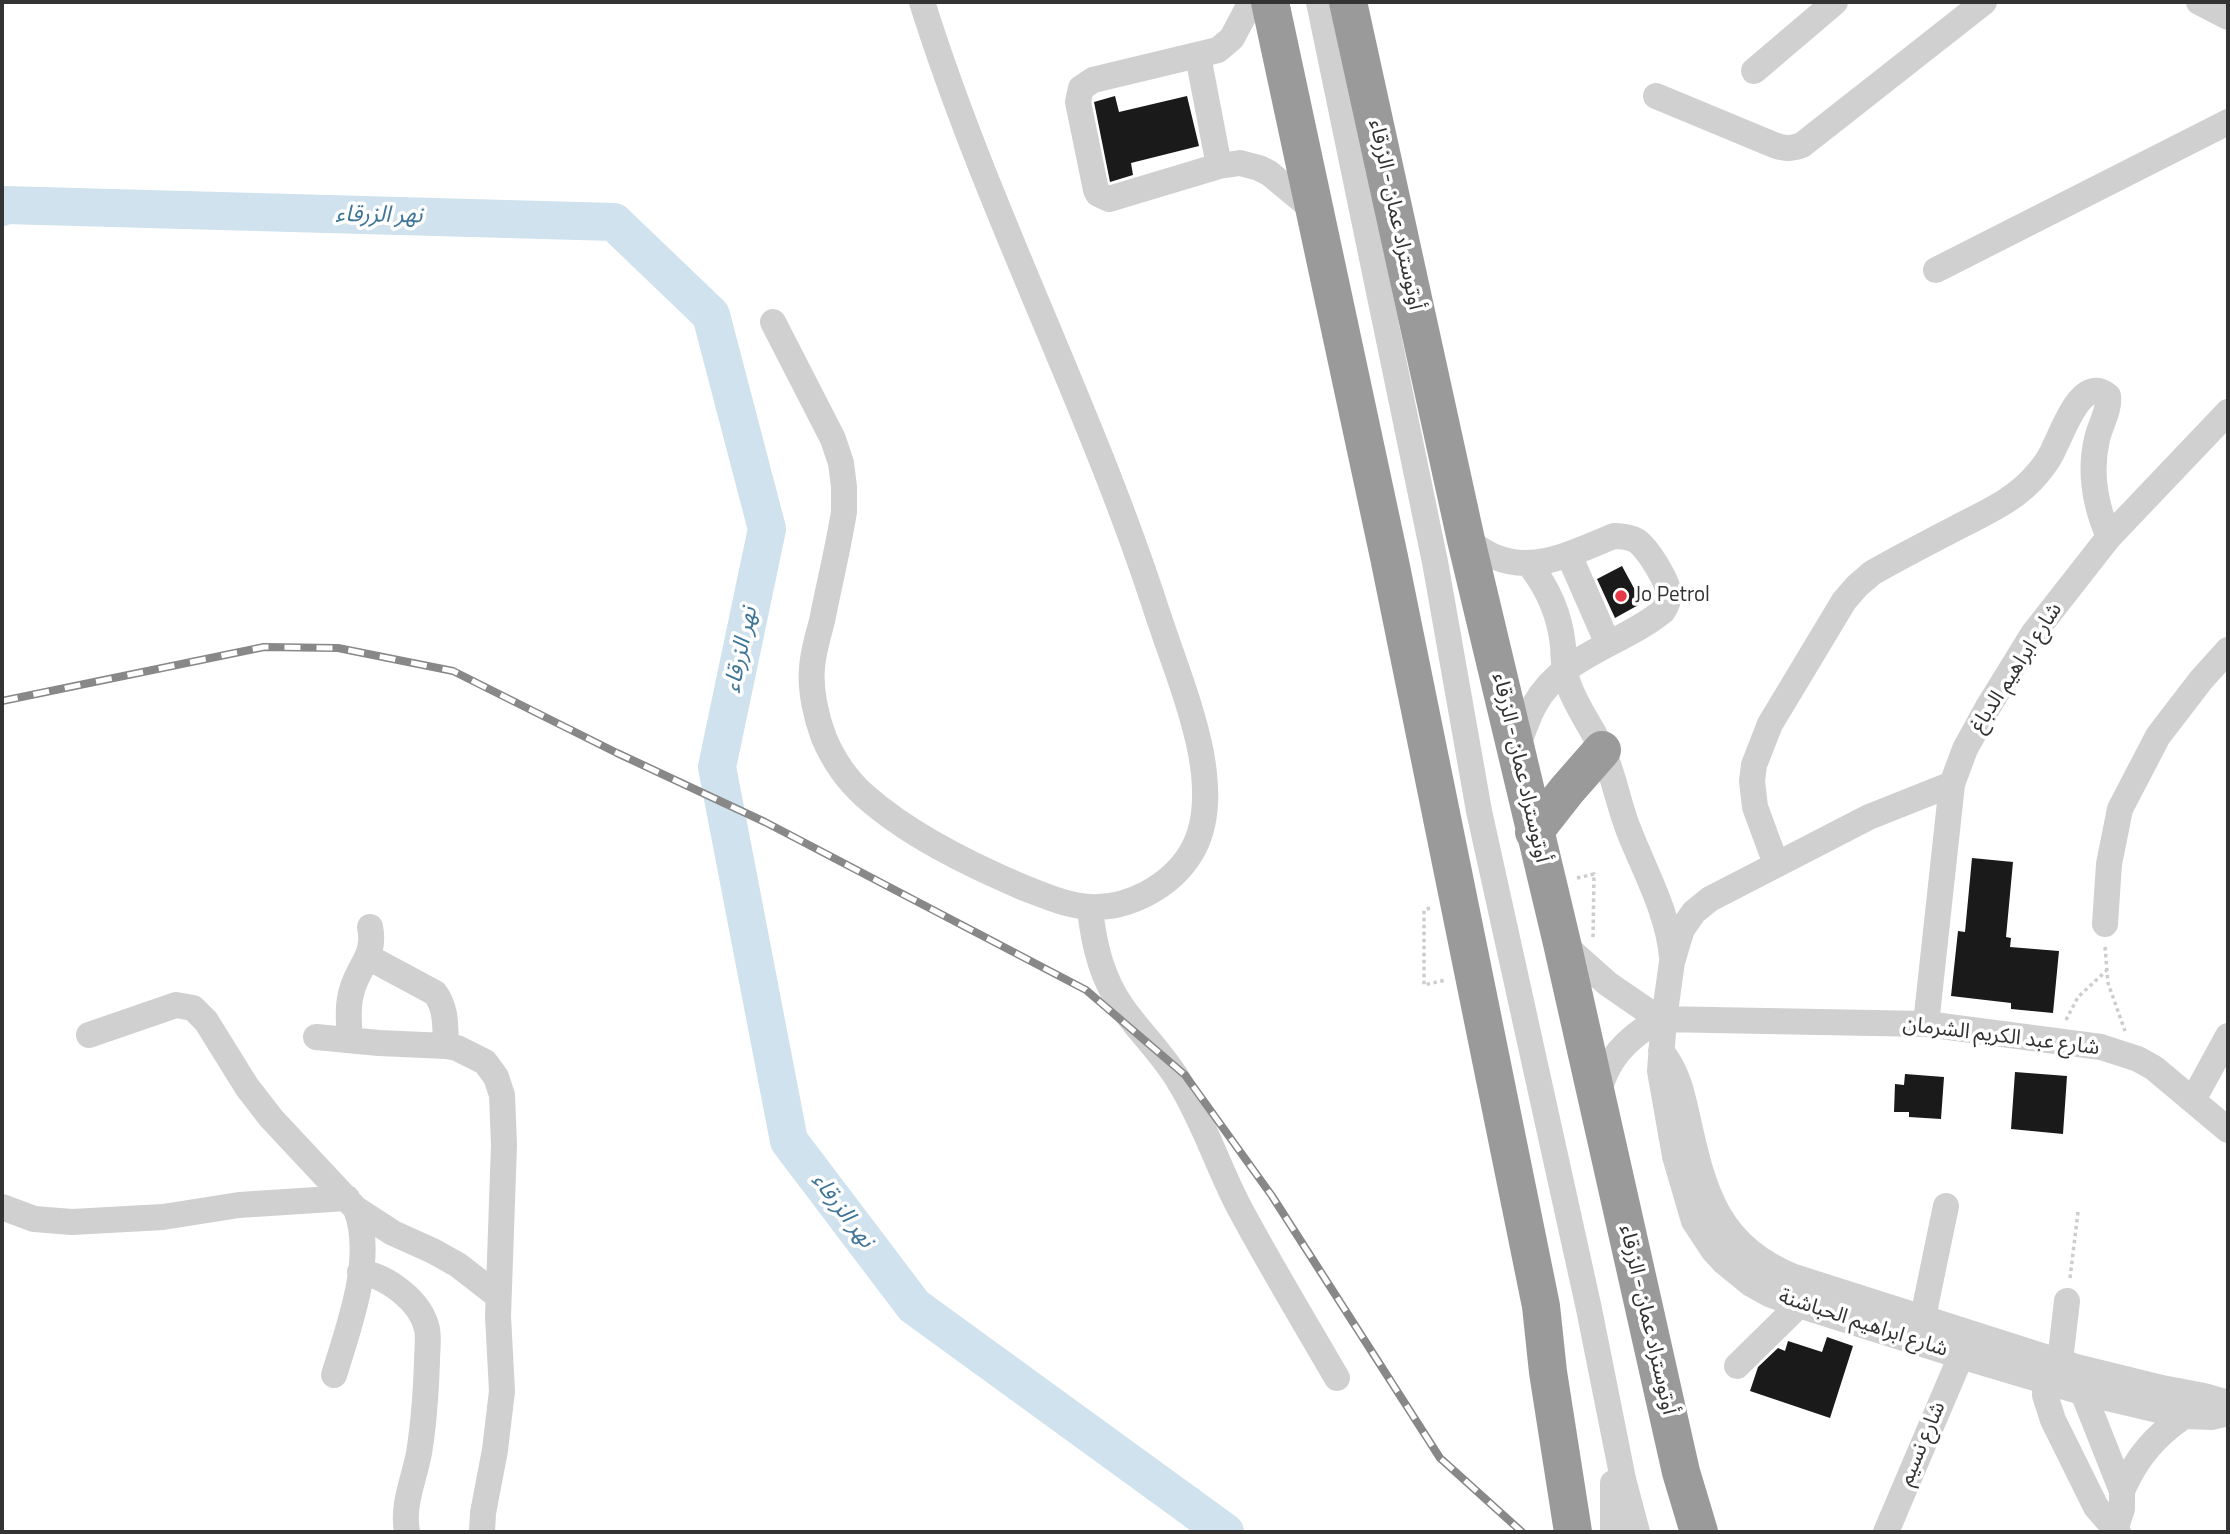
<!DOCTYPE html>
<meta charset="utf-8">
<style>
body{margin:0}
#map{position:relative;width:2230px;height:1534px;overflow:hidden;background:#fff;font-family:"Titillium Web",sans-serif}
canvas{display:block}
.frame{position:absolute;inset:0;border:4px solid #333;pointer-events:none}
</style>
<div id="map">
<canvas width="2230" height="1534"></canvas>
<div class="frame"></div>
</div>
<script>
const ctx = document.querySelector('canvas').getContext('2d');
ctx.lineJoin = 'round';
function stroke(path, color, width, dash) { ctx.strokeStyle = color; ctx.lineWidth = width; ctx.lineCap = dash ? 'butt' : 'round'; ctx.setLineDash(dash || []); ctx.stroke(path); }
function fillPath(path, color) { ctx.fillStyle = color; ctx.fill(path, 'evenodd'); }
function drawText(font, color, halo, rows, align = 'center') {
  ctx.font = font + ' "Titillium Web","Noto Sans Arabic",sans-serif'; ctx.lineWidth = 7; ctx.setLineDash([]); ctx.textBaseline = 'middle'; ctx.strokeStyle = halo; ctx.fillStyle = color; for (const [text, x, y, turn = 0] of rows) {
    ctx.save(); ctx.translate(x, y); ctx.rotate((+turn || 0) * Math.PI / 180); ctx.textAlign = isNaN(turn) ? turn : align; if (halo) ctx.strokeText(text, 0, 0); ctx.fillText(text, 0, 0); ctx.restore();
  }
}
const river = new Path2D(`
 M2 207 5 205 614 222 711 315 767 529 717 767 789 1141 914 1306 1225 1532`);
const building = new Path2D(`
 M1115 96 1119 112 1187 96 1199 146 1131 163 1133 175 1110 182 1094 102Z
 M1622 566 1642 603 1615 618 1597 579Z
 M1972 858 2013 862 2006 937 2011 938 2010 947 2059 951 2053 1013 2011 1009V1003L1951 996 1958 931 1965 932Z
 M2015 1072 2067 1076 2063 1134 2011 1129Z
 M1905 1074 1944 1077 1941 1119 1909 1117V1112H1894L1895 1084 1904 1085Z
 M1827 1337 1853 1346 1830 1418 1750 1391 1758 1367 1778 1348 1785 1351 1788 1341 1822 1352Z`);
const path = new Path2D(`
 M1577 878 1594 874 1593 940
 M1430 908 1424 910V985L1446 980
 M2105 947 2108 983 2125 1031
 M2066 1020 2078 997 2106 971
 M2070 1278 2078 1212`);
const minor = new Path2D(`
 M1251 2 1232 38 1218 50 1093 80 1081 88 1078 102 1096 190 1098 194 1109 199 1219 166 1240 163 1259 168 1269 173 1315 211
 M1319 2 1435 562 1479 811 1589 1309 1623 1479 1637 1532
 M2199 2 2228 17
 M1198 56 1219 166
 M1754 71 1835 2
 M1656 96 1774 145C1785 149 1791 149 1802 145L1984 2
 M1936 270 2228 122
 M773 322 833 439 841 463 844 487V512C838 549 829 585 822 621 818 636 813 652 812 668 810 690 816 717 824 738 833 759 848 781 865 796 909 835 968 864 1022 887 1043 895 1067 906 1090 907 1129 909 1171 886 1191 853 1209 823 1207 786 1201 753 1192 706 1171 655 1156 609 1089 403 987 209 922 2
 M1466 540C1476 546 1485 553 1495 557 1536 574 1576 551 1614 536 1622 536 1630 537 1637 541 1648 549 1664 576 1668 589 1670 597 1667 605 1663 611 1623 644 1561 656 1535 704 1527 718 1522 735 1516 750
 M1569 555 1608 644
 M1529 564C1548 588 1560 615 1563 646 1564 659 1563 671 1568 683 1576 707 1592 727 1602 749 1614 775 1618 804 1629 831 1645 872 1668 912 1672 957
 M1952 784 1869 817 1710 899 1694 912 1682 929 1677 945 1672 962 1664 1019 1660 1071 1675 1156 1694 1221 1713 1250 1724 1262 1751 1284 1769 1294 1799 1305 1961 1356 2082 1392 2184 1416 2212 1417 2228 1413
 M1776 864 1755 807 1752 781 1754 765 1770 724 1844 601 1857 586 1872 573C1900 557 1929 542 1958 527 1987 512 2017 499 2038 473 2045 465 2051 456 2055 446 2064 429 2082 374 2108 396 2110 410 2100 425 2097 439 2089 473 2095 505 2109 537
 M1090 907C1093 943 1101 977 1122 1007 1140 1033 1164 1055 1180 1083 1204 1122 1218 1167 1239 1207 1270 1265 1304 1321 1337 1378
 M2105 924 2109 864 2120 809 2158 736 2201 680 2228 650
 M1562 943 1608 984 1659 1019
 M368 957 435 993C447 1009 445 1027 446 1046
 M1926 1024 1952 784 1965 749 1988 707 2033 634 2109 537 2228 412
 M89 1035 176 1005 193 1008 206 1021 247 1087 271 1118 356 1209 393 1233 433 1251 458 1265 498 1296
 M316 1037 379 1043 446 1046 457 1048 485 1062 496 1077 502 1095 504 1145 498 1316 502 1391 495 1450 483 1513 482 1532
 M350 1040C349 1023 347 1006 352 990 359 965 376 955 370 927
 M1661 1051C1678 1072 1682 1094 1688 1120 1704 1194 1719 1247 1794 1277L2073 1366 2162 1388 2204 1396 2228 1403
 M1597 1097C1607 1058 1625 1040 1659 1019L1926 1024 2101 1047 2138 1059 2154 1068 2228 1130
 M2193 1100 2228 1036
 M2 1207 34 1219 72 1222 163 1217 239 1205 347 1198
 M360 1272C387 1276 421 1301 427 1329 429 1339 427 1351 427 1361 426 1392 424 1422 419 1453 414 1480 402 1504 407 1532
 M1923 1317 1946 1206
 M2060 1361 2067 1301
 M2045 1365V1395L2053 1420 2096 1507 2118 1532
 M1737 1366 1799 1305 1808 1292
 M334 1375C349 1326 375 1258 356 1209
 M2078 1380 2122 1491V1509L2116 1527
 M2122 1491C2136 1458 2155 1436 2184 1416
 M1613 1532V1483
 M1886 1532 1961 1356`);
const highway = new Path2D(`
 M1270 2 1389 557 1541 1306 1548 1372 1573 1532
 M1348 2 1466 540 1562 943 1681 1472 1699 1532
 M1534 832 1567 790 1602 750`);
const rail = new Path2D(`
 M2 701 264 647 338 648 453 671 617 753 765 822 1086 990 1185 1075 1272 1196 1440 1458 1522 1532`);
const markers = [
 [1621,596,7,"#e63946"]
];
const streetNames = [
 ["أوتوستراد عمان - الزرقاء",1395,215,78],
 ["شارع ابراهيم الدباغ",2017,668,-57],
 ["أوتوستراد عمان - الزرقاء",1520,768,77],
 ["شارع عبد الكريم الشرمان",2001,1037,7],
 ["أوتوستراد عمان - الزرقاء",1647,1320,77],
 ["شارع ابراهيم الحباشنة",1863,1324,18],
 ["شارع نسيم",1923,1444,-67]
];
const poiNames = [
 ["Jo Petrol",1635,596]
];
const waterNames = [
 ["نهر الزرقاء",379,216,1],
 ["نهر الزرقاء",742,650,-78],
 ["نهر الزرقاء",842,1211,53]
];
stroke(river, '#cfe2ee', 38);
fillPath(building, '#1a1a1a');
stroke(path, '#cdcdcd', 3.5, [3.5, 3.5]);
stroke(minor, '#d0d0d0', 26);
stroke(highway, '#9a9a9a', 38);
stroke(rail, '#888', 8);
stroke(rail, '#fff', 5, [16]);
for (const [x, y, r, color] of markers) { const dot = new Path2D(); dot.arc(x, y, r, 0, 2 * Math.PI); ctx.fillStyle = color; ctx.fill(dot); stroke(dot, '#fff', 2.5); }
drawText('21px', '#333', '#fff', streetNames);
drawText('21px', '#333', '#fff', poiNames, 'left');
drawText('italic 23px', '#3f7597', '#fff', waterNames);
</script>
